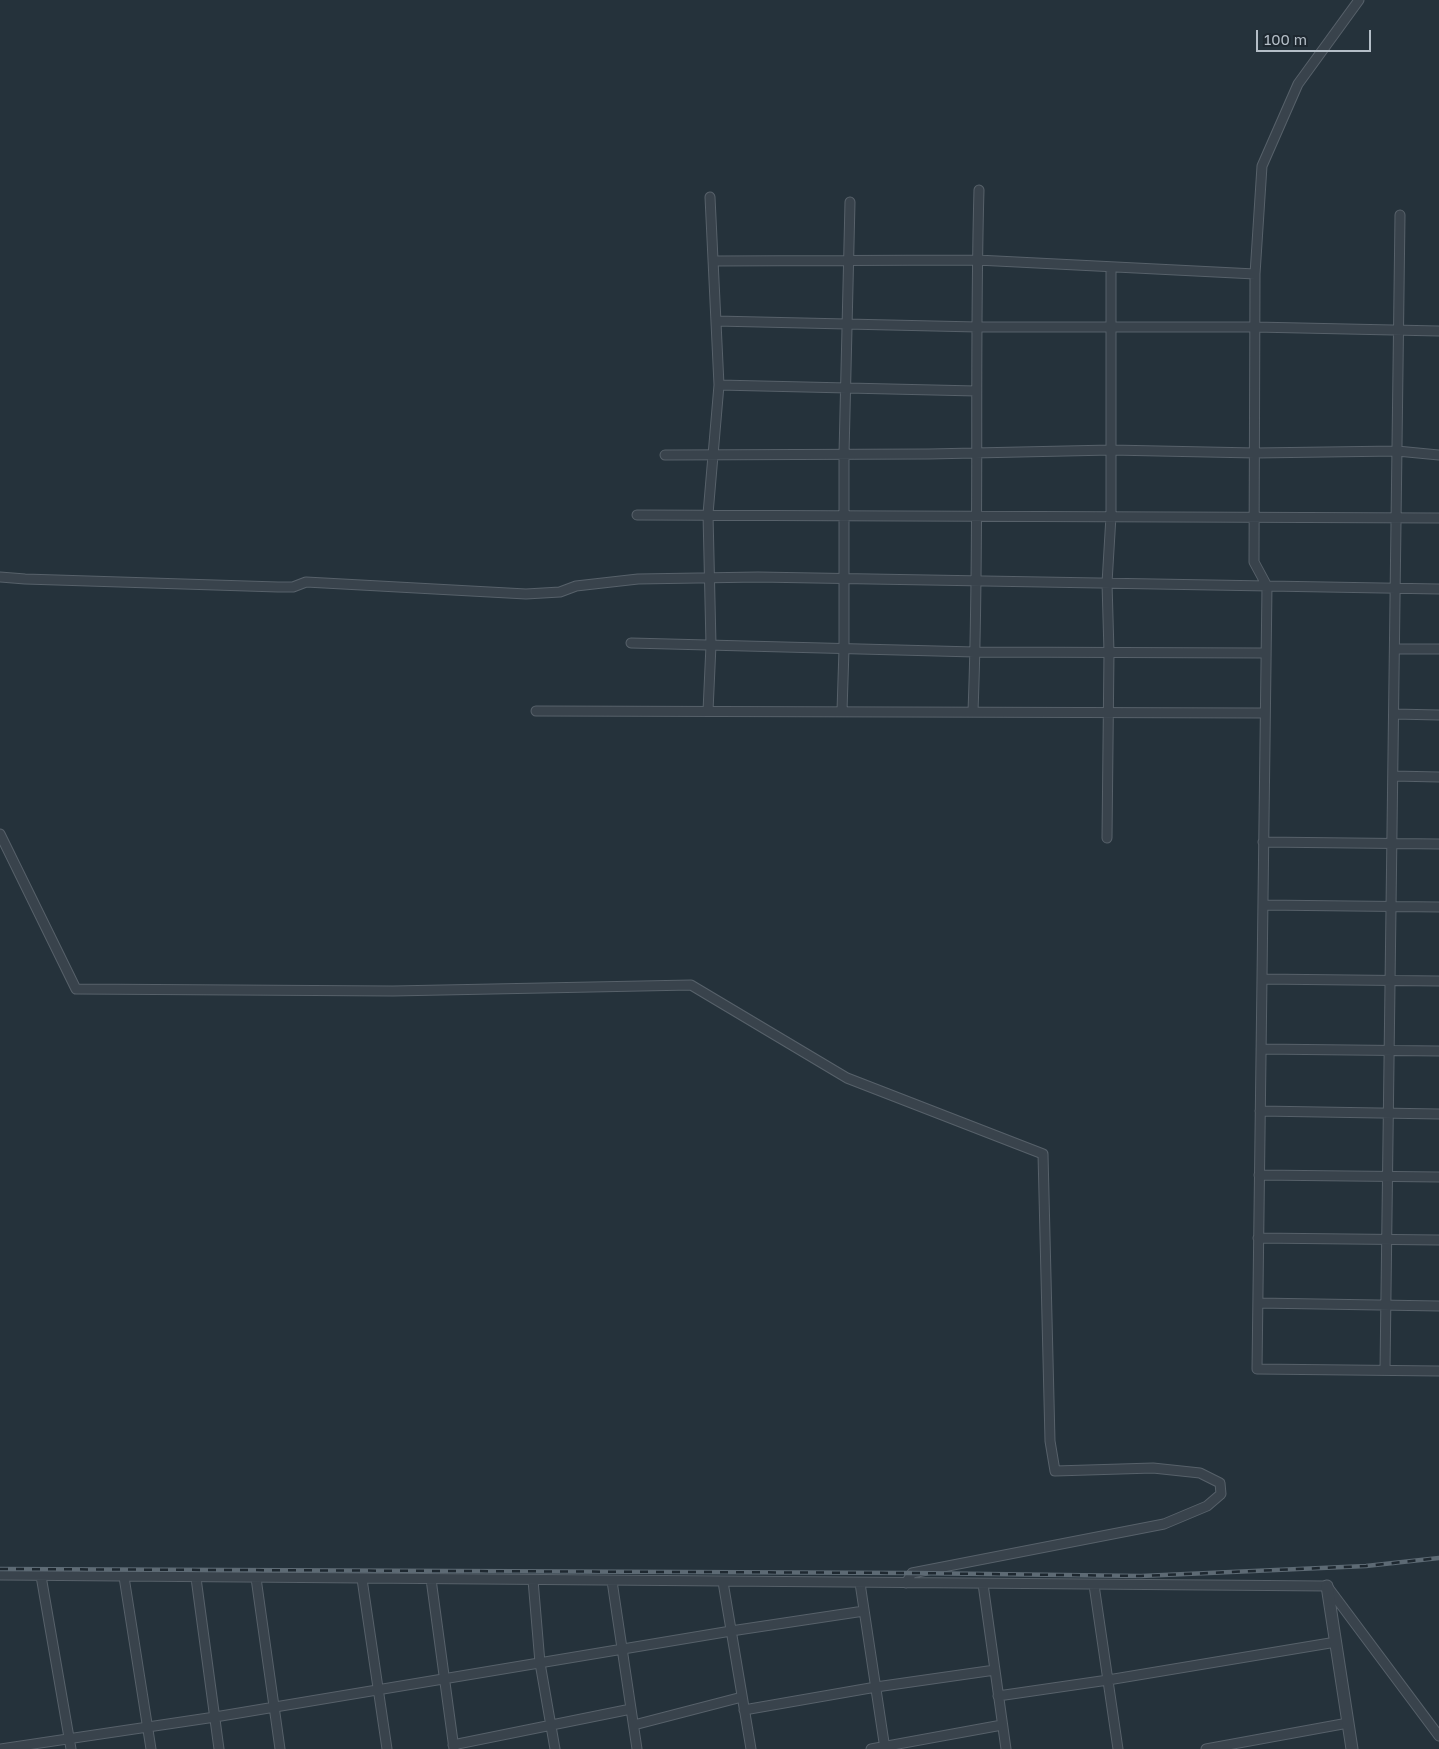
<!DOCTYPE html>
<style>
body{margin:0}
#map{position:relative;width:1439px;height:1749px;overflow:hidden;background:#25323b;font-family:"Golos Text",sans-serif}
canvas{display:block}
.scale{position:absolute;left:1256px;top:30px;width:115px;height:22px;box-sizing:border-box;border:2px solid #b4bec7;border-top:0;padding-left:6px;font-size:15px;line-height:18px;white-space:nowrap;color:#b4bec7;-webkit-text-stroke:4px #1e2830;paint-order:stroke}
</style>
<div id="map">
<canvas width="1439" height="1749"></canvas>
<div class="scale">100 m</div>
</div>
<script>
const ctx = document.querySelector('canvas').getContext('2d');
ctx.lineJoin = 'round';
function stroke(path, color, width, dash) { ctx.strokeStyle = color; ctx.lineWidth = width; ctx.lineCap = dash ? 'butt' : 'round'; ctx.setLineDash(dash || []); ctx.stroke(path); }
const minor = new Path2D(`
 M1359 0 1298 84 1262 166 1255 274 1254 562 1267 586 1257 1369 1439 1371
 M713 261 977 260 1255 274
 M716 321 977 327H1255L1439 331
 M719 385 976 391
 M665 455 929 454 1111 450 1255 453 1397 451 1439 455
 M637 515 1439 518
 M0 577 25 579 278 587H293L306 582 526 594 560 592 576 586 638 579 758 577 1439 589
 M631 643 975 652 1266 653
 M1395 649H1439
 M536 711 1265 713
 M708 711 711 645 708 514 719 385 710 197
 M842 711 844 649V454L850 202
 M973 711C980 537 974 363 979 190
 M1394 714 1439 715
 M1393 776 1439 777
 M0 834 76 989 393 991 691 985 847 1078 1043 1154 1050 1441 1055 1471 1153 1468 1200 1473 1220 1483 1221 1494 1207 1506 1164 1524 912 1573 906 1583
 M1107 838 1109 652 1107 583 1111 516V267
 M1263 842 1439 844
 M1263 905 1439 907
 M1262 979 1439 981
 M1261 1049 1439 1051
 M1260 1111 1439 1114
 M1259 1175 1439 1177
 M1258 1238 1439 1240
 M1258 1303 1439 1306
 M1385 1370 1400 215
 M0 1575 1327 1586 1439 1736
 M41 1576 71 1749
 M124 1577 151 1749
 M196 1578 219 1749
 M256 1578 280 1749
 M362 1579 387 1749
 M431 1579 454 1749
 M533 1580 540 1663 555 1749
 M612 1581 637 1749
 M723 1582 751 1749
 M860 1583 885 1749
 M983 1584 1006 1749
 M1094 1585 1118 1749
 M998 1696 1108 1680 1336 1642
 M744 1710 876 1687 995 1670
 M634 1725 742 1697
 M453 1745 631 1709
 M0 1749 215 1717 731 1631 864 1611
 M871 1749 1002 1725
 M1206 1749 1348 1723`);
const tertiary = new Path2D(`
 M1327 1586 1352 1749`);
const rail = new Path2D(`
 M0 1569 912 1573 1141 1576 1366 1566 1439 1558`);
stroke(minor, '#57616a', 11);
stroke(tertiary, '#57616a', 13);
stroke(minor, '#39434c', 9);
stroke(tertiary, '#39434c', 11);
stroke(rail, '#5d6a74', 4.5);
stroke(rail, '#1e2830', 2.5, [8]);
</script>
